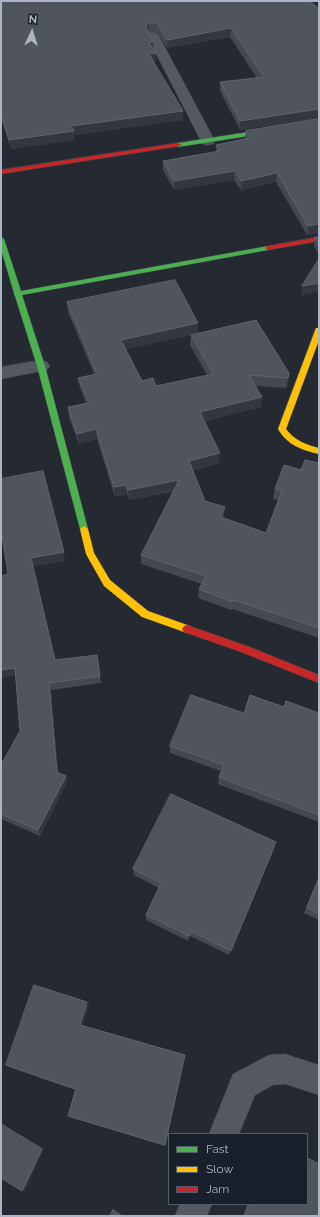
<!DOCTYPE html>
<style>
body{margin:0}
#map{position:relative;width:320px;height:1217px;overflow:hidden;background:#252a32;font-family:Raleway,sans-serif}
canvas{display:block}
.frame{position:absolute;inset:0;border:2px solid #acb5c5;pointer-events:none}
.legend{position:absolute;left:168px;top:1133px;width:140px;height:72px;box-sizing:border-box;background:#18202c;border:1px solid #535c69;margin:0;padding:5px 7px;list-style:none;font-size:12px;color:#acb5c5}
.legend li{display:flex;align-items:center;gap:8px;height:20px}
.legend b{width:20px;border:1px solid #535c69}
.north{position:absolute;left:12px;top:12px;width:40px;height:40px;-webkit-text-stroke:3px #18202c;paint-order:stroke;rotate:4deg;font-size:11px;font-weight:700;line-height:16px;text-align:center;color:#acb5c5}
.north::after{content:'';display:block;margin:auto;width:14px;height:18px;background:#acb5c5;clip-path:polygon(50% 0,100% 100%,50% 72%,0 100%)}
</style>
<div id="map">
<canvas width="320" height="1217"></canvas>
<div class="frame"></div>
<ul class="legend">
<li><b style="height:5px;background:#4caf50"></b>Fast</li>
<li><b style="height:5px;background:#ffc107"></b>Slow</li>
<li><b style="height:5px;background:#c62828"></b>Jam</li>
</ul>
<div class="north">N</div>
</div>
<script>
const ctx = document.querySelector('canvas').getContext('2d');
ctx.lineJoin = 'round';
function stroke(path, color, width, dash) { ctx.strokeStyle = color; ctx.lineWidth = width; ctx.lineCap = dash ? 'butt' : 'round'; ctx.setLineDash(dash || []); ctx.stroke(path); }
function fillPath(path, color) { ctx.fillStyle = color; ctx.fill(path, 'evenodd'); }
const street = new Path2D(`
 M153 32 157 33 159 36 215 141 213 144 208 145 203 144 201 141 147 36 149 33Z
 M41 360 47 362 50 366 47 370 1 379V367Z
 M285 1054 319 1065V1095L285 1084 273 1085 255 1095 239 1134H209L233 1074 269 1055Z
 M180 1204H212L207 1216H175Z`);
const fast = new Path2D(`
 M319 121V125L178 147 175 145 178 143Z
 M1 237 4 239 21 291 268 246 271 248 268 250 22 295 45 366 88 529 84 532 80 529 37 366 15 296 14 294V293L1 249Z`);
const slow = new Path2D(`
 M316 328H319V340L286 429C294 440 306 445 319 448V454C302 450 287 445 278 429Z
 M84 526 88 529 94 553 110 580 148 611 190 626 192 629 190 632 187 633 142 617 104 586 86 554 80 529Z`);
const jam = new Path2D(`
 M178 143 181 145 180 146 1 174V170Z
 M319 237V241L268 250 265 248 268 246Z
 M187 625 247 646 319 675V683L241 652 184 632 182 629 184 626Z`);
const wall = new Path2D(`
 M1 1 319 9V118L240 130 220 91V82L257 78 230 37 167 48 157 32H148L153 48 156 53V62H153L183 111V120L74 135V140L11 149 1 118Z
 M319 119V233L307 235 276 182 241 190 234 180 174 190 163 170V161L216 152V145L245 139 246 131Z
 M315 237H319V255L314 246Z
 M67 302 198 323V333L289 373 288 384 286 388 255 386 261 407 204 421 219 463 193 470 205 501 224 517V518L266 533 278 500 273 499 275 489 301 470 319 463V638L232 609 231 610 198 598 199 589 202 584 141 564V555L174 491 129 500 127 494 115 497 97 439 79 444 69 417 68 407 86 403 80 388 78 378 94 374 68 312ZM191 335 190 345 207 375 156 386 142 381 126 349Z
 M1 529 65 561 33 566 55 660 97 655 101 683 51 690 58 773 66 776 67 782 40 836 1 819V765L20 731 16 675 1 678 8 574Z
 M319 638V647L317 646Z
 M284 707 319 713V822L218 784 219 777 221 771 170 753V746L244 713Z
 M274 849 229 955 190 936 188 941 146 920V915L159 888 134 875 133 869Z
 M319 876V920L304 913Z
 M87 1002 89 1005 82 1025 185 1055 165 1146 70 1117 68 1116 75 1090 9 1067 6 1065Z
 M247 1204H307L319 1216H243Z`);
const shadedWall = new Path2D(`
 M149 23V32L146 35V26Z
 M231 28 230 37 167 48V40Z
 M153 42V51L149 43Z
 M156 53V62L149 63V54Z
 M319 109V118L240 130V121Z
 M183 111V120L74 135V140L11 149 9 140 71 126Z
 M235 171 234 180 174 190V181Z
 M277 173 276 182 241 190V181Z
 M319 224V233L307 235 308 226Z
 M319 283V292L301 295 302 286Z
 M198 323V334L122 350 121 340Z
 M289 373 288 384 286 388Z
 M262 397 261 407 199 423 200 412Z
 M96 429 97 439 79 444 77 434Z
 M220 453 219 463 189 470V461Z
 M179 480V489L129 500 128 490Z
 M126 485 127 494 115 497 114 487Z
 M225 507 224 517 220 526 221 517Z
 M64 552 65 561 33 566 31 558Z
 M15 668 17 675 1 678V670Z
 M49 683 51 690 59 779 57 772Z
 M66 776 67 782 40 836 38 830Z
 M276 842 274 849 229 955 231 951Z
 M191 931 190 936 188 941 189 936Z
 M87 1002 89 1005 82 1028 80 1025Z
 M1 1123 44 1149 25 1190 22 1191Z
 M114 1209 124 1216H122L113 1210Z`);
const building = new Path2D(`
 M1 1H310L319 9V109L240 121 220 82 264 77 231 28 167 40 157 23H149L146 26 153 42 149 43 156 53 149 54 183 111 71 126 74 131 9 140 1 113Z
 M319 119V224L308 226 277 173 241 181 235 171 174 181 163 161 220 151 216 145 249 138 246 131Z
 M315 237H319V244Z
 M319 259V283L302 286Z
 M175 280 198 323 121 340 142 381 153 378 156 386 213 374 191 335 256 320 289 373 288 378 249 375 262 397 200 412 220 453 189 461 205 501 225 507 221 517 266 533 282 491 275 489 284 465 301 470 305 460 319 463V628L233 600 232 602 199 589 206 576 141 555 179 480 128 490 126 485 114 487 96 429 77 434 68 407 89 403 78 378 97 374 67 302Z
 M43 471 64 552 31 558 55 660 97 655 100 676 49 683 57 772 66 776 38 830 1 814V765L20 731 15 668 1 670V576L8 574 1 529V479Z
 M191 695 244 713 250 695 284 707 286 701 319 713V815L219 777 224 765 170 746Z
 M171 794 276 842 231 951 191 931 189 936 146 915 161 883 133 869Z
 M319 878V914L307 908Z
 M34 985 87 1002 80 1025 185 1055 165 1145 68 1116 76 1089 6 1065Z
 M1 1124 42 1149 22 1191 1 1178Z
 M307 1158 319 1164V1216H245L249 1204H307Z
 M113 1210 122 1216H110Z`);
stroke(street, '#42464d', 1);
stroke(fast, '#42464d', 1);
stroke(slow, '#42464d', 1);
stroke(jam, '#42464d', 1);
fillPath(street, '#545860');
fillPath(fast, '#4caf50');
fillPath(slow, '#ffc107');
fillPath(jam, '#c62828');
fillPath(wall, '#444851');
fillPath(shadedWall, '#33373f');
fillPath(building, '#4f545d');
stroke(building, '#5e636e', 1);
</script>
